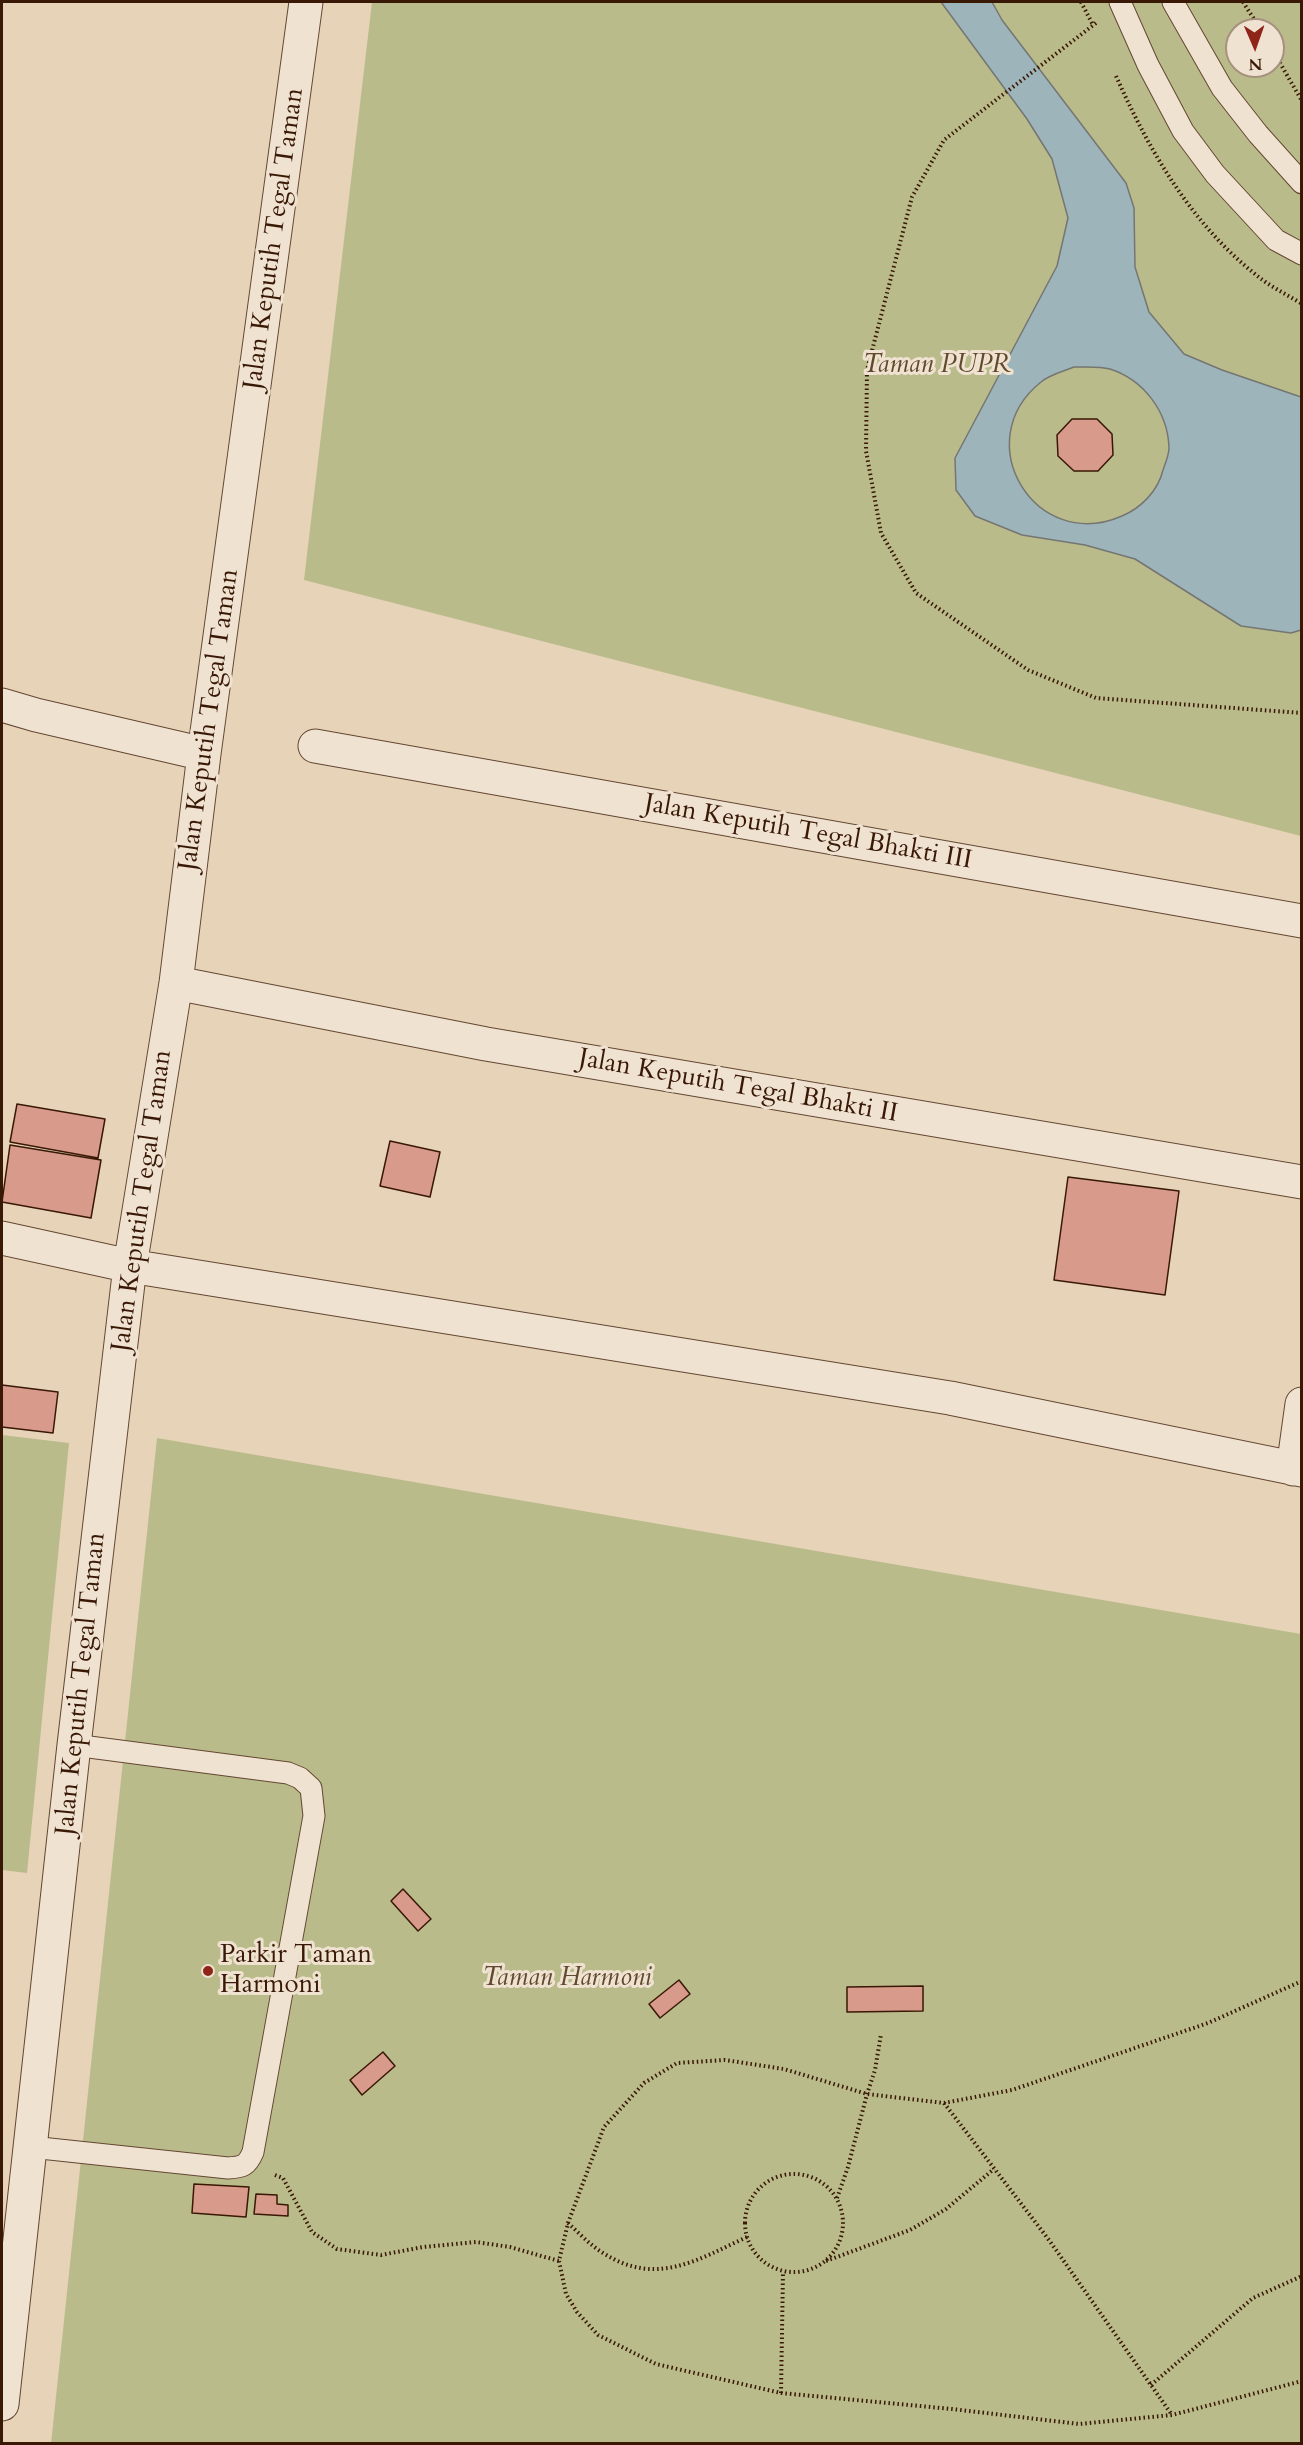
<!DOCTYPE html>
<style>
body{margin:0}
#map{position:relative;width:1303px;height:2445px;overflow:hidden;background:#e7d3b8;font-family:Cardo,serif}
canvas{display:block}
.frame{position:absolute;inset:0;border:3px solid #391805;pointer-events:none}
.north{position:absolute;left:1225px;top:18px;width:60px;height:60px;box-sizing:border-box;background:#efe2d1;border:2px solid #a6917f;border-radius:50%;rotate:178deg;font-size:16px;font-weight:700;line-height:24px;text-align:center;color:#391805}
.north::after{content:'';display:block;margin:auto;width:21px;height:27px;background:#8f2418;clip-path:polygon(50% 0,100% 100%,50% 72%,0 100%)}
</style>
<div id="map">
<canvas width="1303" height="2445"></canvas>
<div class="frame"></div>
<div class="north">N</div>
</div>
<script>
const ctx = document.querySelector('canvas').getContext('2d');
ctx.lineJoin = 'round';
function fillPath(path, color) { ctx.fillStyle = color; ctx.fill(path, 'evenodd'); }
function stroke(path, color, width, dash) { ctx.strokeStyle = color; ctx.lineWidth = width; ctx.lineCap = dash ? 'butt' : 'round'; ctx.setLineDash(dash || []); ctx.stroke(path); }
function drawText(font, color, halo, rows, align = 'center') {
  ctx.font = font + ' Cardo,serif'; ctx.lineWidth = 6; ctx.setLineDash([]); ctx.textBaseline = 'middle'; ctx.strokeStyle = halo; ctx.fillStyle = color; for (const [text, x, y, turn = 0] of rows) {
    ctx.save(); ctx.translate(x, y); ctx.rotate((+turn || 0) * Math.PI / 180); ctx.textAlign = isNaN(turn) ? turn : align; if (halo) ctx.strokeText(text, 0, 0); ctx.fillText(text, 0, 0); ctx.restore();
  }
}
const green = new Path2D(`
 M372 2H1301V836L304 580ZM1237 30H1273V66H1237Z
 M2 1435 69 1443 27 1873 2 1870Z
 M157 1438 1301 1634V2443L51 2444Z`);
const water = new Path2D(`
 M941 2H992L1002 20 1126 183 1134 208 1135 267 1149 312 1184 354 1222 370 1301 397V630L1291 633 1241 626 1135 559 1085 545 1022 535 975 516 956 490 955 458 1057 266 1068 218 1052 159 1027 119ZM1074 367C1085 367 1100 366 1110 369 1144 380 1168 412 1169 448 1169 455 1165 464 1163 470 1158 491 1141 508 1122 516 1035 554 967 441 1041 382 1049 375 1064 371 1074 367Z`);
const building = new Path2D(`
 M1072 419H1097L1112 434 1113 455 1098 471H1074L1058 456 1057 435Z
 M17 1104 105 1119 98 1158 10 1142Z
 M390 1141 440 1152 430 1197 380 1186Z
 M10 1145 101 1160 91 1218 2 1202Z
 M1068 1177 1179 1191 1165 1295 1054 1280Z
 M2 1385 58 1392 53 1433 2 1427Z
 M403 1889 431 1919 418 1931 391 1901Z
 M679 1980 690 1994 660 2018 649 2004Z
 M923 1986V2011L847 2012V1987Z
 M383 2052 395 2066 362 2095 350 2080Z
 M194 2184 249 2187 246 2217 192 2213Z
 M256 2194 277 2195V2204L288 2205V2216L254 2214Z`);
const path = new Path2D(`
 M1081 2 1093 25
 M1243 2 1261 30
 M1096 23 944 140 912 197 867 370 866 451 881 533 916 593 1028 670 1096 698 1302 713
 M1273 51 1302 101
 M1116 76C1149 150 1190 222 1255 274 1269 286 1286 294 1302 304
 M1302 1981 1208 2023 1012 2090 944 2103 867 2094 784 2069 725 2060 677 2063 644 2083 604 2127 568 2223 559 2261 566 2294 577 2312 598 2335 656 2364 781 2393 952 2409 1079 2424 1172 2415 1302 2381
 M944 2103 1049 2240 1172 2415
 M745 2223a49 49 0 1 1 98 0a49 49 0 1 1-98 0Z
 M275 2175 283 2178 312 2232 337 2249 381 2255 423 2247 476 2242 510 2247 559 2261
 M837 2198 848 2167 867 2094 875 2070 881 2034
 M568 2223C579 2233 590 2245 603 2253 656 2287 697 2260 747 2237
 M826 2261 910 2230 946 2209 994 2169
 M1151 2385 1253 2298 1302 2276
 M781 2393 783 2272`);
const service = new Path2D(`
 M1120 2 1148 65 1183 131 1215 174 1276 240 1302 254
 M1173 2 1222 88 1258 134 1302 183
 M31 2147 228 2168C243 2167 247 2166 253 2152L314 1816 311 1788 300 1778 288 1773 74 1745`);
const minor = new Path2D(`
 M2 705 36 715 204 754
 M315 746 1302 921
 M176 983 486 1044 1302 1182
 M2 1238 130 1266 950 1398 1302 1470
 M1293 1469 1302 1404
 M2 2404 74 1745 130 1266 176 983 204 754 306 2`);
const markers = [
 [208,1971,6,"#8f2418"]
];
const streetNames = [
 ["Jalan Keputih Tegal Taman",275,239,-82],
 ["Jalan Keputih Tegal Taman",210,720,-82],
 ["Jalan Keputih Tegal Bhakti III",808,833,10],
 ["Jalan Keputih Tegal Bhakti II",738,1087,10],
 ["Jalan Keputih Tegal Taman",143,1201,-82],
 ["Jalan Keputih Tegal Taman",82,1684,-84]
];
const parkNames = [
 ["Taman PUPR",937,366],
 ["Taman Harmoni",567,1979]
];
const poiNames = [
 ["Parkir Taman",220,1956],
 ["Harmoni",220,1986]
];
fillPath(green, '#babb8b');
fillPath(water, '#9db4bb');
stroke(water, '#757672', 1.5);
fillPath(building, '#d89a8a');
stroke(building, '#391805', 1.5);
stroke(service, '#644732', 23);
stroke(minor, '#644732', 35);
stroke(path, '#391805', 4, [1.5, 3]);
stroke(service, '#efe2d1', 21);
stroke(minor, '#efe2d1', 33);
for (const [x, y, r, color] of markers) { const dot = new Path2D(); dot.arc(x, y, r, 0, 2 * Math.PI); ctx.fillStyle = color; ctx.fill(dot); stroke(dot, '#efe2d1', 2); }
drawText('26px', '#391805', '#efe2d1', streetNames);
drawText('italic 26px', '#60492d', '#efe2d1', parkNames);
drawText('26px', '#391805', '#efe2d1', poiNames, 'left');
</script>
